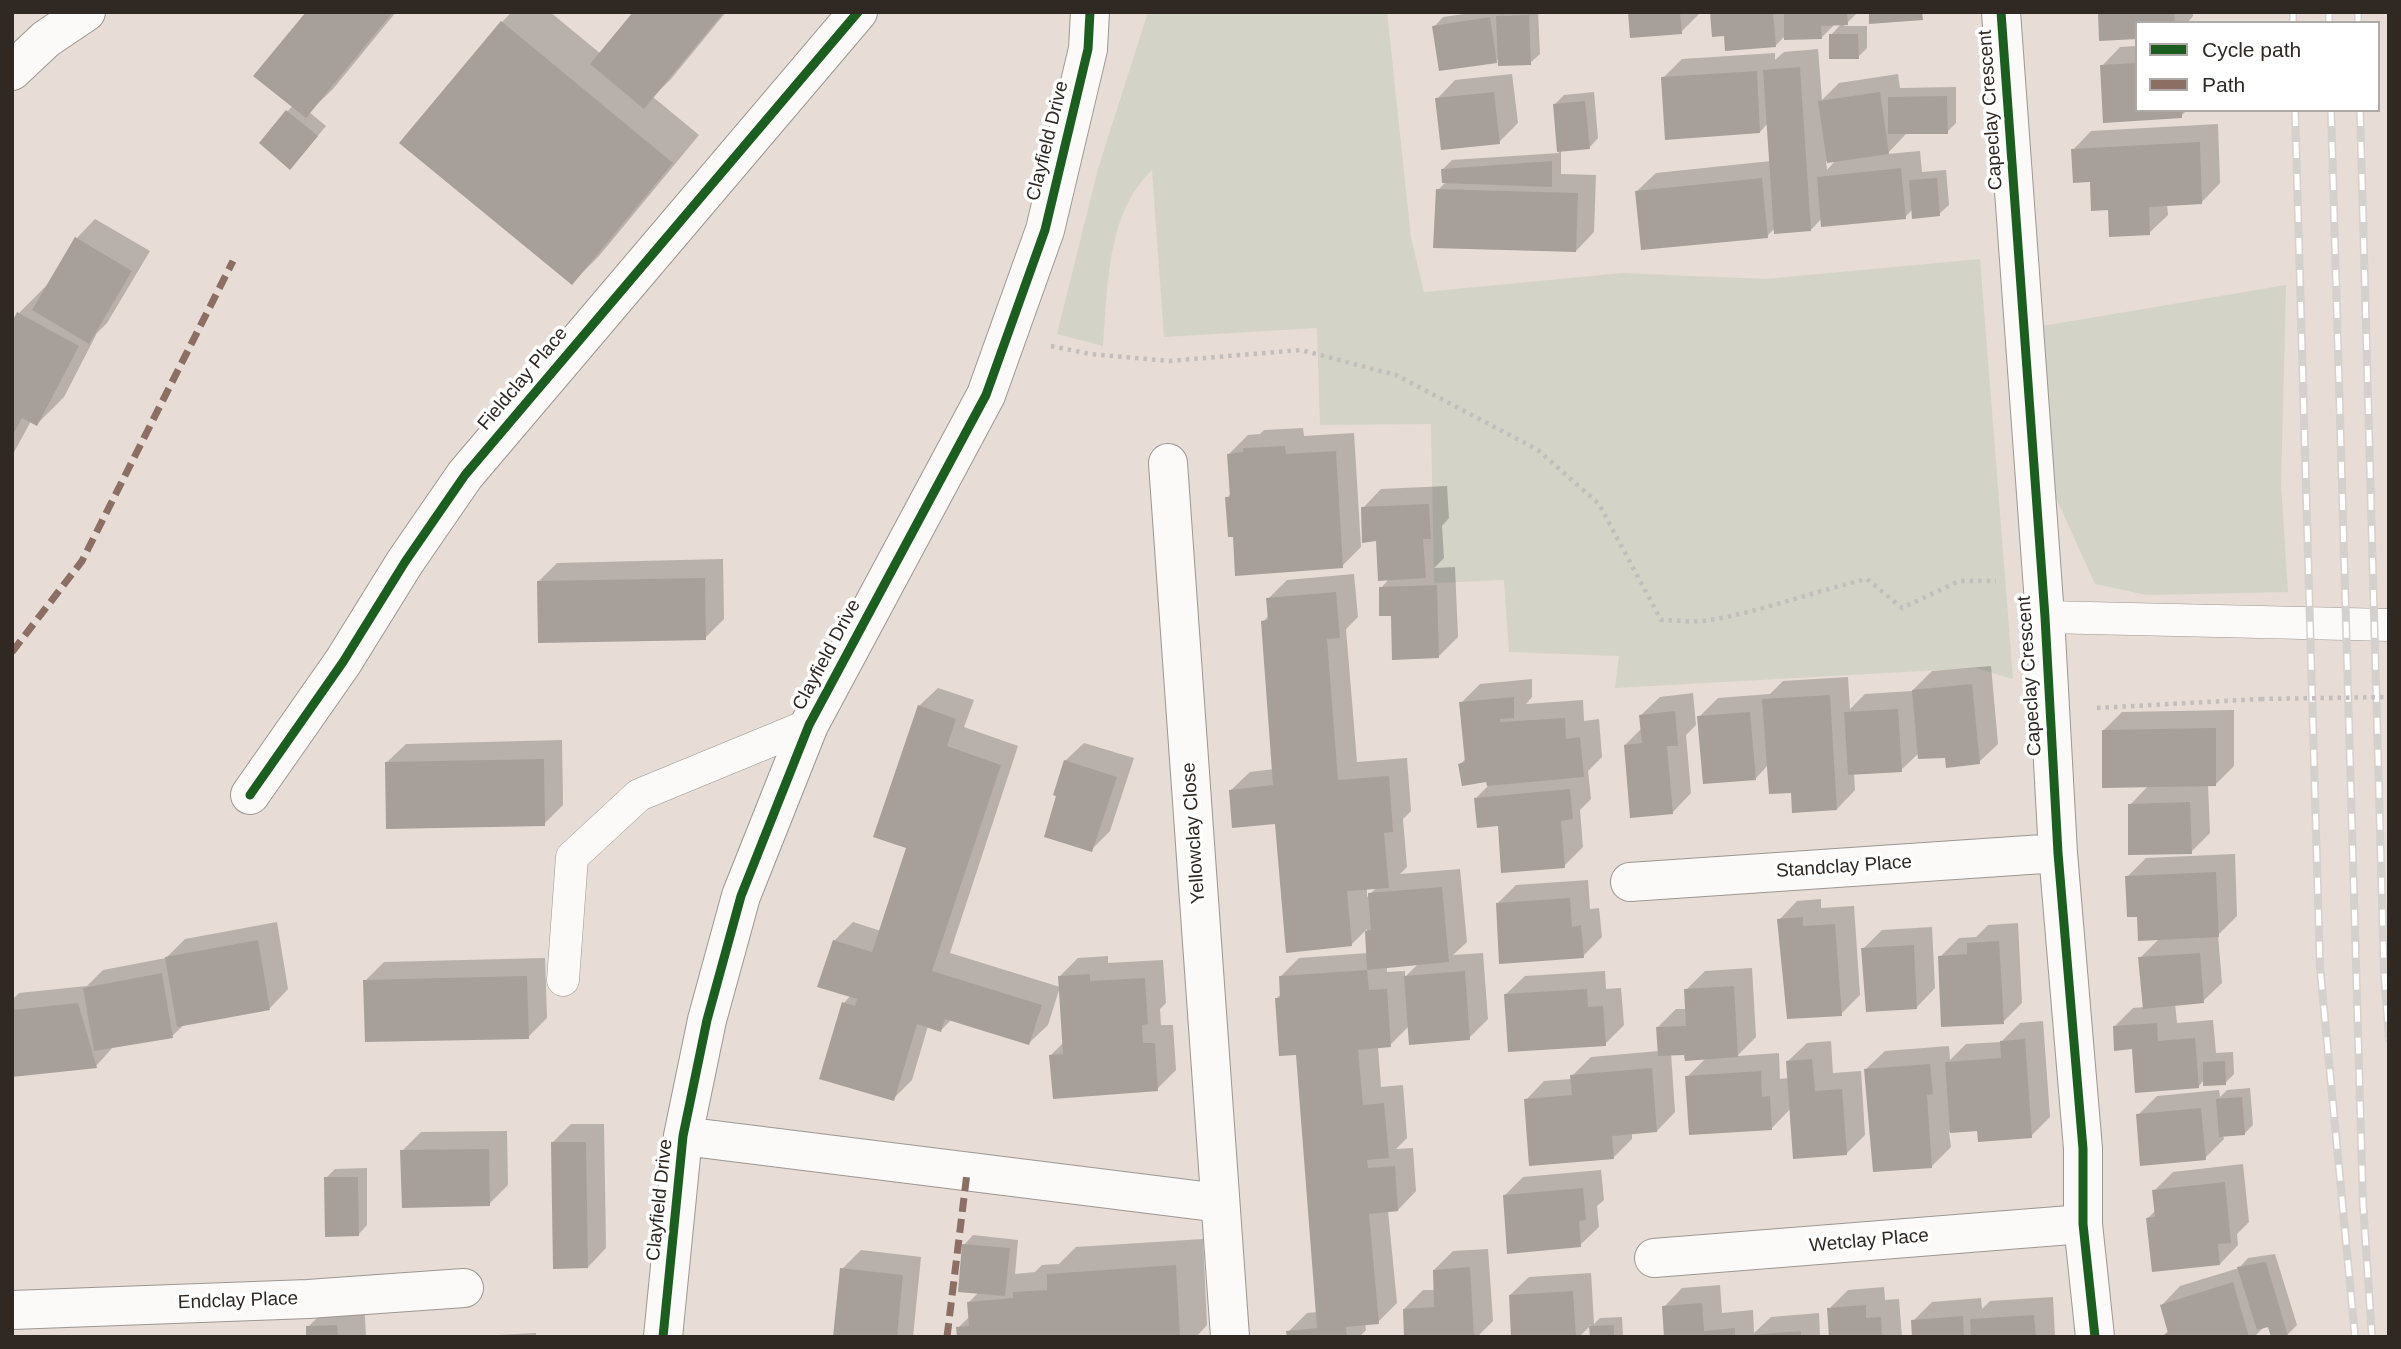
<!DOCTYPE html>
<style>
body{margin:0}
#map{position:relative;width:2401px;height:1349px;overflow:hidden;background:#e7dcd6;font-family:Arial,sans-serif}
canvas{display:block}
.frame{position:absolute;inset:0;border:14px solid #2f2823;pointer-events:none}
.legend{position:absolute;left:2135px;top:21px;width:245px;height:91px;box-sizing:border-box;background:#fff;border:2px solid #aca9a7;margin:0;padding:9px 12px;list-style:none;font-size:21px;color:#2f2823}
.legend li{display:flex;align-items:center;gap:14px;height:35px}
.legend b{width:35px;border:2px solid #aca9a7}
</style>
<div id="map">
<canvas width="2401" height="1349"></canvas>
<div class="frame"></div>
<ul class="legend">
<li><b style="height:9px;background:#1b5e20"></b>Cycle path</li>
<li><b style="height:9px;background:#8d6e63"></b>Path</li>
</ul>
</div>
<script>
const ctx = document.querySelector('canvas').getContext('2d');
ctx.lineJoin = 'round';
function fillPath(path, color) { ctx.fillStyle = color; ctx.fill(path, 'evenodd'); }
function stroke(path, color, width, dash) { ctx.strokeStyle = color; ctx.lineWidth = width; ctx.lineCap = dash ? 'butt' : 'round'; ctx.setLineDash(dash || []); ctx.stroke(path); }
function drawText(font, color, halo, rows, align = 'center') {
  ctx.font = font + ' Arial,sans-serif'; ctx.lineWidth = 7; ctx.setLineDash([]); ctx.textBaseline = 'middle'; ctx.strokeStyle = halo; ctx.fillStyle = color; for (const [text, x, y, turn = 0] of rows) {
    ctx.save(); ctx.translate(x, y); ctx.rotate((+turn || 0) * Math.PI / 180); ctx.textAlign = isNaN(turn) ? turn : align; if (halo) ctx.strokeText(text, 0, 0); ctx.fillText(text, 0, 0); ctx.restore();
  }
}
const green = new Path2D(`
 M1148 12H1387L1411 238 1424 292 1623 273 1765 279 1980 259 2013 679 1976 668 1615 688 1619 656 1509 652 1504 580 1434 583 1431 424 1320 425 1317 328 1164 337 1152 170C1106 214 1108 287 1103 346L1057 334 1098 169Z
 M2286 285 2281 485 2288 592 2147 595 2095 584 2053 491 2042 326Z`);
const shadow = new Path2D(`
 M308 12H396L333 89 309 112 326 126 299 158 261 143 293 105Z
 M512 12H550L601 54 635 12H726L671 79 653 97 699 135 599 256 572 283 502 22Z
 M1478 12H1499L1500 14 1502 12H1538L1540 54 1530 63 1499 58 1496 61 1434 27 1443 17Z
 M1630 12H1700V13L1681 32Z
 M1712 12H1858L1844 26H1867V48L1858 57 1831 35 1842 23 1835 24 1822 37 1786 35 1775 46 1726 34Z
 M2100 12H2193V16L2187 23H2137Z
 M2137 46V110H2187L2181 116 2105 121 2102 66 2120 47Z
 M1818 49 1822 100 1839 83 1898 74 1900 88 1956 87V123L1947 132 1906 134 1887 154 1920 151 1922 172 1946 170 1949 205 1939 214 1913 209 1905 217 1822 218 1811 230 1776 227 1767 236 1637 191 1656 173 1771 161 1768 123 1760 132 1663 78 1682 59 1775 53V60L1784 52ZM1836 160 1827 170 1826 161Z
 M1512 74 1518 123 1499 142 1437 99 1455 80Z
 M1594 92 1598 138 1589 148 1561 150V174L1596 175 1594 232 1576 251 1438 190 1447 181 1443 169 1452 160 1559 153 1555 104 1564 95Z
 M2218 124 2220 183 2202 202 2167 204 2168 215 2149 233 2109 208 2073 150 2091 131Z
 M95 219 150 251 107 323 97 333 64 397 37 424 31 421 12 456V326L19 313 46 286 48 287 77 238Z
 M1303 428 1304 436 1354 433 1361 547 1342 566 1234 535 1227 498 1231 493 1229 454 1248 435 1260 434 1264 430Z
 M1447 486 1449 518 1442 526 1444 558 1434 568 1455 567 1458 637 1439 656 1393 614 1381 588 1390 578 1378 540 1363 508 1381 489Z
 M723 559 724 619 705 638 538 582 557 563Z
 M1354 574 1358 617 1346 629 1357 762 1407 758 1411 811 1403 819 1407 867 1400 874 1460 869 1467 942 1453 955 1483 953 1488 1019 1469 1038 1409 1026 1390 1045 1378 1047 1381 1087 1403 1085 1407 1138 1396 1149 1413 1148 1416 1191 1398 1210 1388 1211 1397 1303 1378 1322 1365 1323 1366 1330 1359 1337H1288V1332L1307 1313 1318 1312 1298 1053 1277 998 1281 994 1280 977 1299 958 1368 953 1367 929 1351 945 1277 823 1231 790 1250 772 1274 769 1263 622 1269 615 1268 599 1287 580ZM1377 887 1367 897V888ZM1419 963 1405 977V971L1387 972V966Z
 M1991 666 1998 744 1979 762 1919 753 1901 770 1854 773 1855 790 1837 809 1793 791 1768 765 1756 778 1699 717 1718 698 1770 694 1783 681 1848 677 1850 709 1865 694 1912 691 1932 671Z
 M1532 679V697L1526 704 1583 700 1584 721 1599 719 1602 757 1588 771 1591 799 1580 810 1583 847 1564 866 1499 824 1476 798 1488 786V780L1460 765 1466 758 1461 703 1480 684Z
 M938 688 974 700 964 727 1018 746 950 953 1060 987 1048 1025 1029 1043 952 1019 941 1030 928 1026 912 1080 893 1099 844 1003 851 995 834 941 853 922 881 931 909 847 919 706Z
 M1693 693 1696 725 1686 735 1691 793 1673 812 1625 745 1642 728 1641 715 1660 697Z
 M2234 710V766L2216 784 2208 785 2210 833 2191 852 2130 805 2149 785 2103 731 2122 712Z
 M562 740 563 805 544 824 387 762 406 744Z
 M1084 743 1134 758 1110 831 1091 850 1065 761Z
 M2235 854 2237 916 2218 935 2222 983 2203 1001 2175 1004 2177 1023 2213 1020 2216 1053 2233 1052 2234 1074 2225 1083 2204 1080 2198 1087 2134 1047 2115 1026 2133 1008 2144 1007 2140 958 2160 938 2139 915 2127 877 2146 858Z
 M1588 880 1590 909 1599 908 1602 937 1583 956 1497 904 1516 885Z
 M1821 899V908L1854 906 1860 995 1841 1014 1779 920 1797 901Z
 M277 922 288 989 270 1008 185 1024 172 1036 114 1046 96 1066 12 1076V1000L19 993 87 986 103 970 166 958 185 939Z
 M2018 923 2022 1003 2003 1022 1940 957 1959 938 1976 937 1988 925Z
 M1932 927 1935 988 1917 1007 1863 949 1882 930Z
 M1108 956V963L1163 960 1166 1003 1160 1009 1161 1025H1173L1176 1070 1157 1089 1051 1055 1064 1042 1059 977 1078 958Z
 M545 958 547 1018 528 1037 365 981 384 962Z
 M1752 968 1756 1037 1737 1056 1779 1053 1780 1079 1789 1078 1788 1061 1807 1043 1831 1041 1833 1073 1861 1071 1865 1135 1846 1154 1791 1108 1772 1128 1687 1077 1706 1058 1686 1053H1671L1675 1112 1657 1131 1632 1133V1139L1614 1157 1526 1100 1544 1081 1572 1079V1076L1591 1057 1659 1051 1657 1028 1676 1009H1687L1686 990 1705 971Z
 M1605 971 1606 989 1621 988 1624 1025 1605 1044 1506 994 1525 976Z
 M2043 1021 2050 1117 2031 1136 1979 1129 1949 1132 1951 1147 1932 1166 1866 1069 1885 1051 1949 1046 1950 1060 1966 1044 2001 1042 2020 1023Z
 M2250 1088 2253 1125 2244 1134 2223 1135 2224 1139 2205 1158 2138 1115 2157 1096 2219 1090 2220 1097 2227 1090Z
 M571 1124H604L606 1248 588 1267 552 1143Z
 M507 1131 508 1185 489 1204 402 1151 421 1132Z
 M2243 1164 2249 1222 2237 1234 2238 1245 2220 1264 2148 1218 2156 1210 2154 1191 2173 1172Z
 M367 1168V1225L358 1235 326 1178 335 1169Z
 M1601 1170 1604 1200 1597 1206 1599 1227 1580 1245 1504 1196 1523 1177Z
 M973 1235 1018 1240 1015 1274 1035 1272 1042 1265 1059 1264 1076 1247 1203 1239 1207 1325 1196 1337H958V1328L970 1316 969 1302 979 1292 964 1245Z
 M1488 1249 1493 1321 1477 1337H1406L1404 1309 1423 1290H1435L1434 1270 1453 1251Z
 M861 1250 921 1257 913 1337H835L842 1269Z
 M2275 1254 2297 1325 2287 1335 2270 1325 2265 1326 2254 1337H2162L2169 1330 2162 1305 2180 1286 2239 1268 2248 1258Z
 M1591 1273 1594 1324 1600 1318 1622 1317 1623 1337H1591V1325L1579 1337H1513L1510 1295 1529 1277Z
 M1720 1285 1722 1313 1753 1310 1754 1333 1771 1317 1819 1313 1820 1337H1666L1664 1307 1682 1288Z
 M1884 1287 1885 1300 1899 1299 1902 1337H1831L1829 1309 1848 1290Z
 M2053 1297 2055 1337H1914L1913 1321 1932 1302 1981 1298 1982 1309 1990 1301Z
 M364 1298 366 1337H308V1327L335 1300Z
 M536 1333V1337H462Z`);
const building = new Path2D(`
 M306 12H393L306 118 253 76Z
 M633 12H724L644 109 590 64Z
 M1628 12H1680L1682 34 1630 38Z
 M1710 12H1773L1776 47 1725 51 1724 36 1712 37Z
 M1784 12H1847L1848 25 1821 26 1822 39 1784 40Z
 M1869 12H1922L1923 20 1869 24Z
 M2098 12H2174L2175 23H2137V39L2099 41Z
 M1529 15 1531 65 1498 66 1496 16Z
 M1490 17 1497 63 1439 71 1432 26Z
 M501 21 673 163 572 285 399 143Z
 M1829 34H1858L1859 59H1829Z
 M2137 63V110H2182V118L2103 123 2100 65Z
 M1800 67 1811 231 1774 234 1763 70Z
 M1757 71 1760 133 1665 140 1661 77Z
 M1494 92 1500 144 1441 150 1435 98Z
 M1880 92 1889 154 1827 163 1818 101Z
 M1947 96 1948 134H1888V97Z
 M1585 101 1590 149 1557 152 1553 104Z
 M286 110 318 136 290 170 259 143Z
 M2200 142 2202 204 2149 207 2150 235 2109 237 2108 210 2091 211 2090 182 2073 183 2071 149Z
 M1552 161V187L1442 183 1441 169Z
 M1901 168 1906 219 1821 227 1817 177Z
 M1762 178 1768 238 1641 250 1635 191Z
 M1937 178 1940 216 1912 219 1909 180Z
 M1436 189 1578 193 1576 252 1433 248Z
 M75 237 132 271 89 344 32 310Z
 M17 312 79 346 37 426 22 418 12 436V322Z
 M1285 446 1286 454 1336 451 1343 568 1235 576 1233 537H1228L1225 497H1230L1227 454 1243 452V448Z
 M1429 504 1431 539H1423L1426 578 1378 581 1376 541 1362 543 1361 507Z
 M705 578 706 640 538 643 537 581Z
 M1437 585 1439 658 1392 660 1391 616H1379V587Z
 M1336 592 1340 638 1327 639 1338 780 1389 776 1393 832 1384 833 1389 888 1347 891 1352 946 1286 953 1275 824 1232 828 1229 790 1273 785 1261 621 1268 620 1266 598Z
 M1972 684 1980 764 1946 768 1945 758 1918 759 1912 690Z
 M1830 695 1837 810 1792 813 1791 793 1769 794 1762 699Z
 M1514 697V718L1500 719V722L1565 718 1566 739 1580 737 1584 777 1487 786 1486 782 1462 786 1458 764 1465 762 1459 702Z
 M918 705 956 719 947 746 1001 765 932 971 1042 1005 1029 1045 945 1019 941 1032 917 1024 894 1101 819 1079 842 1002 855 1006 857 999 817 987 833 940 872 952 906 848 873 837Z
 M1898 709 1902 772 1848 775 1844 712Z
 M1675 711 1678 746H1667L1673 814 1630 818 1624 745 1642 743 1639 715Z
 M1750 712 1756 780 1703 784 1697 716Z
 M2216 728V786L2102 788V730Z
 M544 759 545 826 386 829 385 762Z
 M1064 760 1117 777 1092 852 1044 837 1056 796 1053 795Z
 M1570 789 1573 819 1561 821 1565 868 1501 873 1498 826 1477 828 1474 798Z
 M2190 802 2192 854 2128 855V804Z
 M2216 872 2219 937 2138 941 2137 917H2127L2125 876Z
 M1442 887 1449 962 1367 970 1365 931 1371 930 1368 893Z
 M1570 898 1572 927 1581 925 1584 958 1499 964 1496 903Z
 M1803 917V926L1835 924 1842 1016 1787 1019 1777 919Z
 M258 940 270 1010 177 1027 165 957Z
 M1999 941 2004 1024 1941 1027 1938 956 1967 954V943Z
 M1914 945 1917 1009 1866 1012 1861 948Z
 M2200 953 2204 1003 2143 1009 2138 957Z
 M1367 970 1369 990 1387 989 1391 1047 1358 1050 1363 1105 1384 1103 1389 1158 1367 1160 1368 1168 1395 1166 1398 1211 1369 1214 1379 1324 1346 1327 1347 1337H1287L1286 1331 1317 1328 1296 1055 1279 1056 1275 998H1280L1279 976Z
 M1465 971 1470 1040 1409 1045 1404 976Z
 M162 973 173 1038 94 1051 83 988Z
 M1090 974V981L1145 978 1148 1024 1142 1025 1143 1043H1155L1158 1091 1053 1099 1049 1055 1063 1054 1058 976Z
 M527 976 529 1039 365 1042 363 980Z
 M1734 986 1738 1057 1685 1061 1684 1055 1658 1056 1656 1027 1686 1026 1684 989Z
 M1587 989 1588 1007 1603 1006 1606 1046 1508 1052 1504 994Z
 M78 1003 97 1068 12 1077V1010Z
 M2157 1023 2158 1041 2195 1038 2199 1088 2135 1093 2132 1049 2114 1051 2113 1026Z
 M2025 1039 2032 1138 1978 1142 1977 1131 1950 1133 1945 1062 2001 1058 2000 1041Z
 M1812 1059 1815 1091 1842 1089 1847 1155 1793 1159 1786 1061Z
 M2225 1061 2226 1085 2203 1086V1062Z
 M1930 1064 1933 1094 1927 1095 1932 1168 1873 1172 1864 1069Z
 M1652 1068 1657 1132 1612 1136 1614 1159 1529 1166 1524 1099 1572 1095 1570 1075Z
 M1761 1071 1762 1097 1770 1096 1772 1130 1689 1135 1685 1076Z
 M2242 1097 2245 1135 2219 1137 2216 1099Z
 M2201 1108 2206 1160 2140 1166 2136 1114Z
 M551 1142H586L588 1268 553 1269Z
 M489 1149 490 1206 402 1208 400 1150Z
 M324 1177H358L359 1236 325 1237Z
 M2225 1182 2231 1243 2218 1244 2220 1265 2152 1272 2146 1218 2155 1217 2152 1190Z
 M1583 1188 1586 1220 1579 1221 1581 1247 1507 1254 1503 1195Z
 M962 1244 1010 1248 1005 1296 958 1292Z
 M2266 1262 2288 1336 2286 1337H2271L2268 1327 2257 1330 2237 1267Z
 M1176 1265 1180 1337H957L956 1327 969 1326 967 1302 1013 1298V1292L1047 1290V1274Z
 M1470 1267 1474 1337H1404L1403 1309 1434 1307 1433 1270Z
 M840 1268 903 1275 897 1337H833Z
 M2233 1282 2249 1337H2159L2168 1333 2160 1305Z
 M1573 1291 1576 1337H1511L1509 1295Z
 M1702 1303 1704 1331 1735 1328V1337H1664L1662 1306Z
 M1866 1305V1318L1881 1317 1882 1337H1829L1827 1308Z
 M2034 1315 2036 1337H1971L1970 1319Z
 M1963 1316 1964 1337H1912L1911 1320Z
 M337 1325 338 1337H306V1326Z
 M1614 1325V1337H1590L1589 1326Z
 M1801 1331V1337H1751V1335Z`);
const path = new Path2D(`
 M1051 346 1090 354 1169 361 1301 350 1396 375 1538 450 1599 504 1661 620C1677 620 1694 623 1710 620 1763 611 1815 591 1867 579L1902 608 1959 581H1996
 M2097 708 2261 699`);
const service = new Path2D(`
 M2045 617 2389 625
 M563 980 572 857 639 795 809 725`);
const minor = new Path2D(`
 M2001 12 2045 617 2058 853 2083 1149V1224L2095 1337
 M12 71 46 39 86 12
 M1168 463 1230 1337
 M250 795 343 662 405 562 465 475 858 12
 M1630 882 2058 853
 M683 1136 1220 1203
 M1654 1258 2083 1224
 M12 1310 308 1299 464 1288
 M663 1337 683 1136 707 1020 741 896 809 725 986 395 1045 230 1088 49 1090 12`);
const rail = new Path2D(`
 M2293 12V23
 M2329 12V23
 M2358 12V23
 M2295 110 2320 967 2355 1337
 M2331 110 2363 1204 2372 1337
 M2360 110 2384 972 2389 1039`);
const pathBridge = new Path2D(`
 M2261 699 2389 697`);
const quiet = new Path2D(`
 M12 652 82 561 233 261
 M947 1337 967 1173`);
const cycleway = new Path2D(`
 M2001 12 2045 617 2058 853 2083 1149V1224L2095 1337
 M250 795 343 662 405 562 465 475 858 12
 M663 1337 683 1136 707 1020 741 896 809 725 986 395 1045 230 1088 49 1090 12`);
const streetNames = [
 ["Capeclay Crescent",1991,110,-94],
 ["Clayfield Drive",1048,141,-76],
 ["Fieldclay Place",523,379,-50],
 ["Clayfield Drive",827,655,-62],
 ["Capeclay Crescent",2030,676,-94],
 ["Yellowclay Close",1194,833,-94],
 ["Standclay Place",1844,867,-4],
 ["Clayfield Drive",660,1200,-84],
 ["Wetclay Place",1869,1241,-5],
 ["Endclay Place",238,1301,-2]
];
fillPath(green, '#d3d3c8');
fillPath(shadow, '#0003');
fillPath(building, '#a79f9a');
stroke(service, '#9d9691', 33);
stroke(minor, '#9d9691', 40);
stroke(path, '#c3bebc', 4.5, [3.5, 5]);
stroke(service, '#fbfaf9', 32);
stroke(minor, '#fbfaf9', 38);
stroke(rail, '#d3d0ce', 8);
stroke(rail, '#fff', 5, [16]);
stroke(pathBridge, '#c3bebc', 4.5, [3.5, 5]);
stroke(quiet, '#8d6e63', 7, [14, 7]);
stroke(cycleway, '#1b5e20', 9);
drawText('19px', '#2f2823', '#fff', streetNames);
</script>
